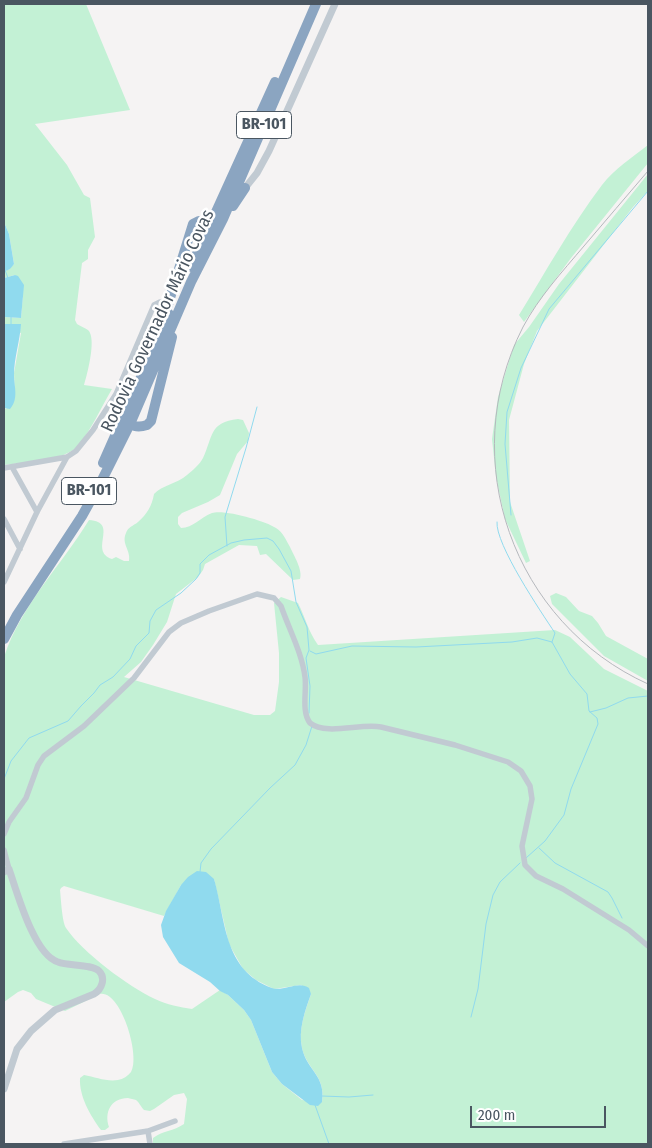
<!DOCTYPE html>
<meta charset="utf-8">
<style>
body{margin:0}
#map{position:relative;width:652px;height:1148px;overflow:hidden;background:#f5f3f3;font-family:"Fira Sans Condensed",sans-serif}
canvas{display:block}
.frame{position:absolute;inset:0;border:5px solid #4a5661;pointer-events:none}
.scale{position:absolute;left:470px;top:1106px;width:136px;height:22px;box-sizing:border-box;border:2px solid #4a5661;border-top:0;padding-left:6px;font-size:15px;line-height:18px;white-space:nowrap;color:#4a5661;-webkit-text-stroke:4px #fff;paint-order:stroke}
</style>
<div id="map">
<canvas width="652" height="1148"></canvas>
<div class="frame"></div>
<div class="scale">200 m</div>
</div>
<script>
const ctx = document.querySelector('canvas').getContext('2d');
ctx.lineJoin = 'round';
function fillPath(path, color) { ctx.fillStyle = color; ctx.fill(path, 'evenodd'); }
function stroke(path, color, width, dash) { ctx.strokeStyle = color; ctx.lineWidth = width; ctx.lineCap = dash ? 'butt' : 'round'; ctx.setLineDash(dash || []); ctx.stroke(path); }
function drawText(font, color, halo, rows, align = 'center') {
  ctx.font = font + ' "Fira Sans Condensed",sans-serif'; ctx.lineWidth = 5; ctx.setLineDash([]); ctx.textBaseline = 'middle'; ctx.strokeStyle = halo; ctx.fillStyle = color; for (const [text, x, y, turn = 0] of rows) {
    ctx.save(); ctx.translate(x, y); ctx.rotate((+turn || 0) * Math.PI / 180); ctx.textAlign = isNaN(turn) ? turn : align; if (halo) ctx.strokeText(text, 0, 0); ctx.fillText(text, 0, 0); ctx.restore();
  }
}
const green = new Path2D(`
 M4 4H86L130 110 35 124 67 165 84 195 90 198 95 237 88 250V259L82 263 75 320 77 324C80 326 85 328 88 330 97 338 87 375 84 385L112 389C102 406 90 432 78 446 64 461 24 462 4 465V408L6 409 15 398 14 373 21 333 5 330 4 337V317L21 318 23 294 15 275 4 278V271L8 270 14 264 9 234 4 222Z
 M648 145V163L571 258 524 322 519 315C546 271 571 226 602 185 614 169 633 157 648 145Z
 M648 174V191L633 207 537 331 524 364 509 420 510 502 530 561 526 563 505 519 496 477 492 439 498 397 514 345 529 327 559 284Z
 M238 419 243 420 249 433 248 441 237 454 220 495 208 502 182 513 178 517V524L181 528C193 528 201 517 212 513 224 509 266 521 276 528 283 532 286 540 290 547 294 556 303 570 300 579L293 580 266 554 260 555 257 546 239 545 205 564 203 570 198 577 176 594 167 622 153 645 141 662 124 677 254 715H270L275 711 279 682V653L274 603 281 597 298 603C305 617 309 633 318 645L555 630 570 637 604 669 648 691V1144H153V1138C162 1131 174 1131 184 1124L187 1099 184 1093 174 1095 154 1109 150 1111 144 1110C141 1107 139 1102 136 1100 134 1099 130 1099 128 1098 111 1098 104 1112 109 1127L105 1130H101C90 1115 79 1096 80 1078L84 1075C95 1077 107 1082 118 1080 123 1079 128 1076 131 1072 141 1057 121 990 100 994L65 1011 36 999 31 993 23 990 18 992 4 1002V657C21 605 61 566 89 520 120 522 88 551 112 559L116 557 124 561H129C131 550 121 544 126 533 128 527 133 526 138 522 147 514 152 506 154 494 162 485 177 484 187 475 192 471 200 464 203 458 213 437 209 422 238 419ZM214 879 229 944 243 969 256 980 274 989 301 985 311 994C305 1012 298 1029 302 1048 307 1070 326 1075 322 1102L302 1100 282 1084 272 1072 251 1020 244 1010 228 995 220 990 192 1009C180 1007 167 1005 155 999 129 987 82 952 66 928 62 921 61 899 60 890L61 888 64 886 164 916 181 885Z
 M556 593 566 597 579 611 592 616 598 623 606 636 648 659V681L604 656 552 604 550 596Z`);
const water = new Path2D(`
 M4 222 9 234 14 264C11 268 9 271 4 271Z
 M15 275 18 276 24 285 21 318 4 317V278Z
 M4 324H21C20 341 14 358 14 375 14 386 19 399 10 409L4 408Z
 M197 871 206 872 214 879C226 920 223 970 272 988 283 992 299 980 309 988L311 994C305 1011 298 1030 302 1048 307 1071 326 1075 322 1102L318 1106 310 1105 282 1084 272 1072 251 1020 244 1010 228 995 220 991 210 982 179 963 163 937 161 925 166 911 181 885 188 877Z`);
const stream = new Path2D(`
 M5 270 8 278
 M11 325V317
 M511 515 505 444 507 412 521 368 549 309 648 191
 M497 522C495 544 541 612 555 633L552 642
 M227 546 225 517 246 448 257 407
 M310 651 316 654 352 646 416 647 512 642 537 638 552 642 570 674 587 694 589 711 597 718 598 724 571 789 564 815 545 841 526 858
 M590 712 606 708 628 698 648 696
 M4 779 11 761 29 738 68 721 81 706 94 693 100 685 113 677 130 659 136 646 149 633 150 621 156 610 181 593 196 579 200 573V564L209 555 231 543 244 540 267 538 273 541 279 549 291 571 296 602 307 627 309 650 306 658 310 686 309 713
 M539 848 555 863 608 892 612 898 622 918
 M200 872 201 863 211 849 270 788 295 765 306 745 312 726
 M471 1017 478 989 486 924 493 895 500 882 520 863
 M322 1096 349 1097 373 1095
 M315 1105 329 1144`);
const minor = new Path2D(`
 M12 467 37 512
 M4 468 67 457 76 451 93 430 116 394 154 305 160 302 168 303
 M4 519 20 549
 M4 582 37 512 67 457
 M4 834 9 822 26 798 38 765 44 756 84 726 134 678 169 632 181 623 209 611 257 594 274 598 281 606C289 629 302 653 305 677 307 691 301 711 310 723 327 736 360 723 381 727L455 745 508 762 521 771 530 786 532 799 522 846 525 865 536 876 563 889 629 930 648 946
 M4 850 9 869
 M148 1131 150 1144
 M64 1144 148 1131 175 1121`);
const tertiary = new Path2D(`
 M245 188 257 173 269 151 335 4
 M4 872 9 869C17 892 34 955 58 962 68 966 92 964 99 971 106 978 102 989 94 994L55 1010 31 1031 17 1049 4 1089`);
const motorway = new Path2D(`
 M233 206 245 188
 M191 267 275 82
 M166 321 165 314 193 224 199 221 205 222 211 226 212 231
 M126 418C130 427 138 428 147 425L151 421 172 337
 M103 463 169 314
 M4 639 17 615 82 516 102 480 130 424 191 282 223 219 316 4`);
const rail = new Path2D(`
 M648 171C627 196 605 221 584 246 562 272 539 297 523 327 455 460 513 623 648 684`);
const shields = [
 [264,125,55],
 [89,491,55]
];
const shieldNames = [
 ["BR-101",264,125],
 ["BR-101",89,491]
];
const streetNames = [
 ["Rodovia Governador Mário Covas",158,321,-65]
];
fillPath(green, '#c3f1d5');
fillPath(water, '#90daee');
stroke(stream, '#90daee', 1);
stroke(minor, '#c1cad2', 5.5);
stroke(tertiary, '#c1cad2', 7);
stroke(motorway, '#8ba5c1', 10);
stroke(rail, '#b5b8bd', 1);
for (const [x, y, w] of shields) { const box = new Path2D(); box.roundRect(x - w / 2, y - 13.5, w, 27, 4); ctx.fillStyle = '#fff'; ctx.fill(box); stroke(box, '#4a5661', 1); }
drawText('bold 16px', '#4a5661', null, shieldNames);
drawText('18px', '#4a5661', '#fff', streetNames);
</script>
